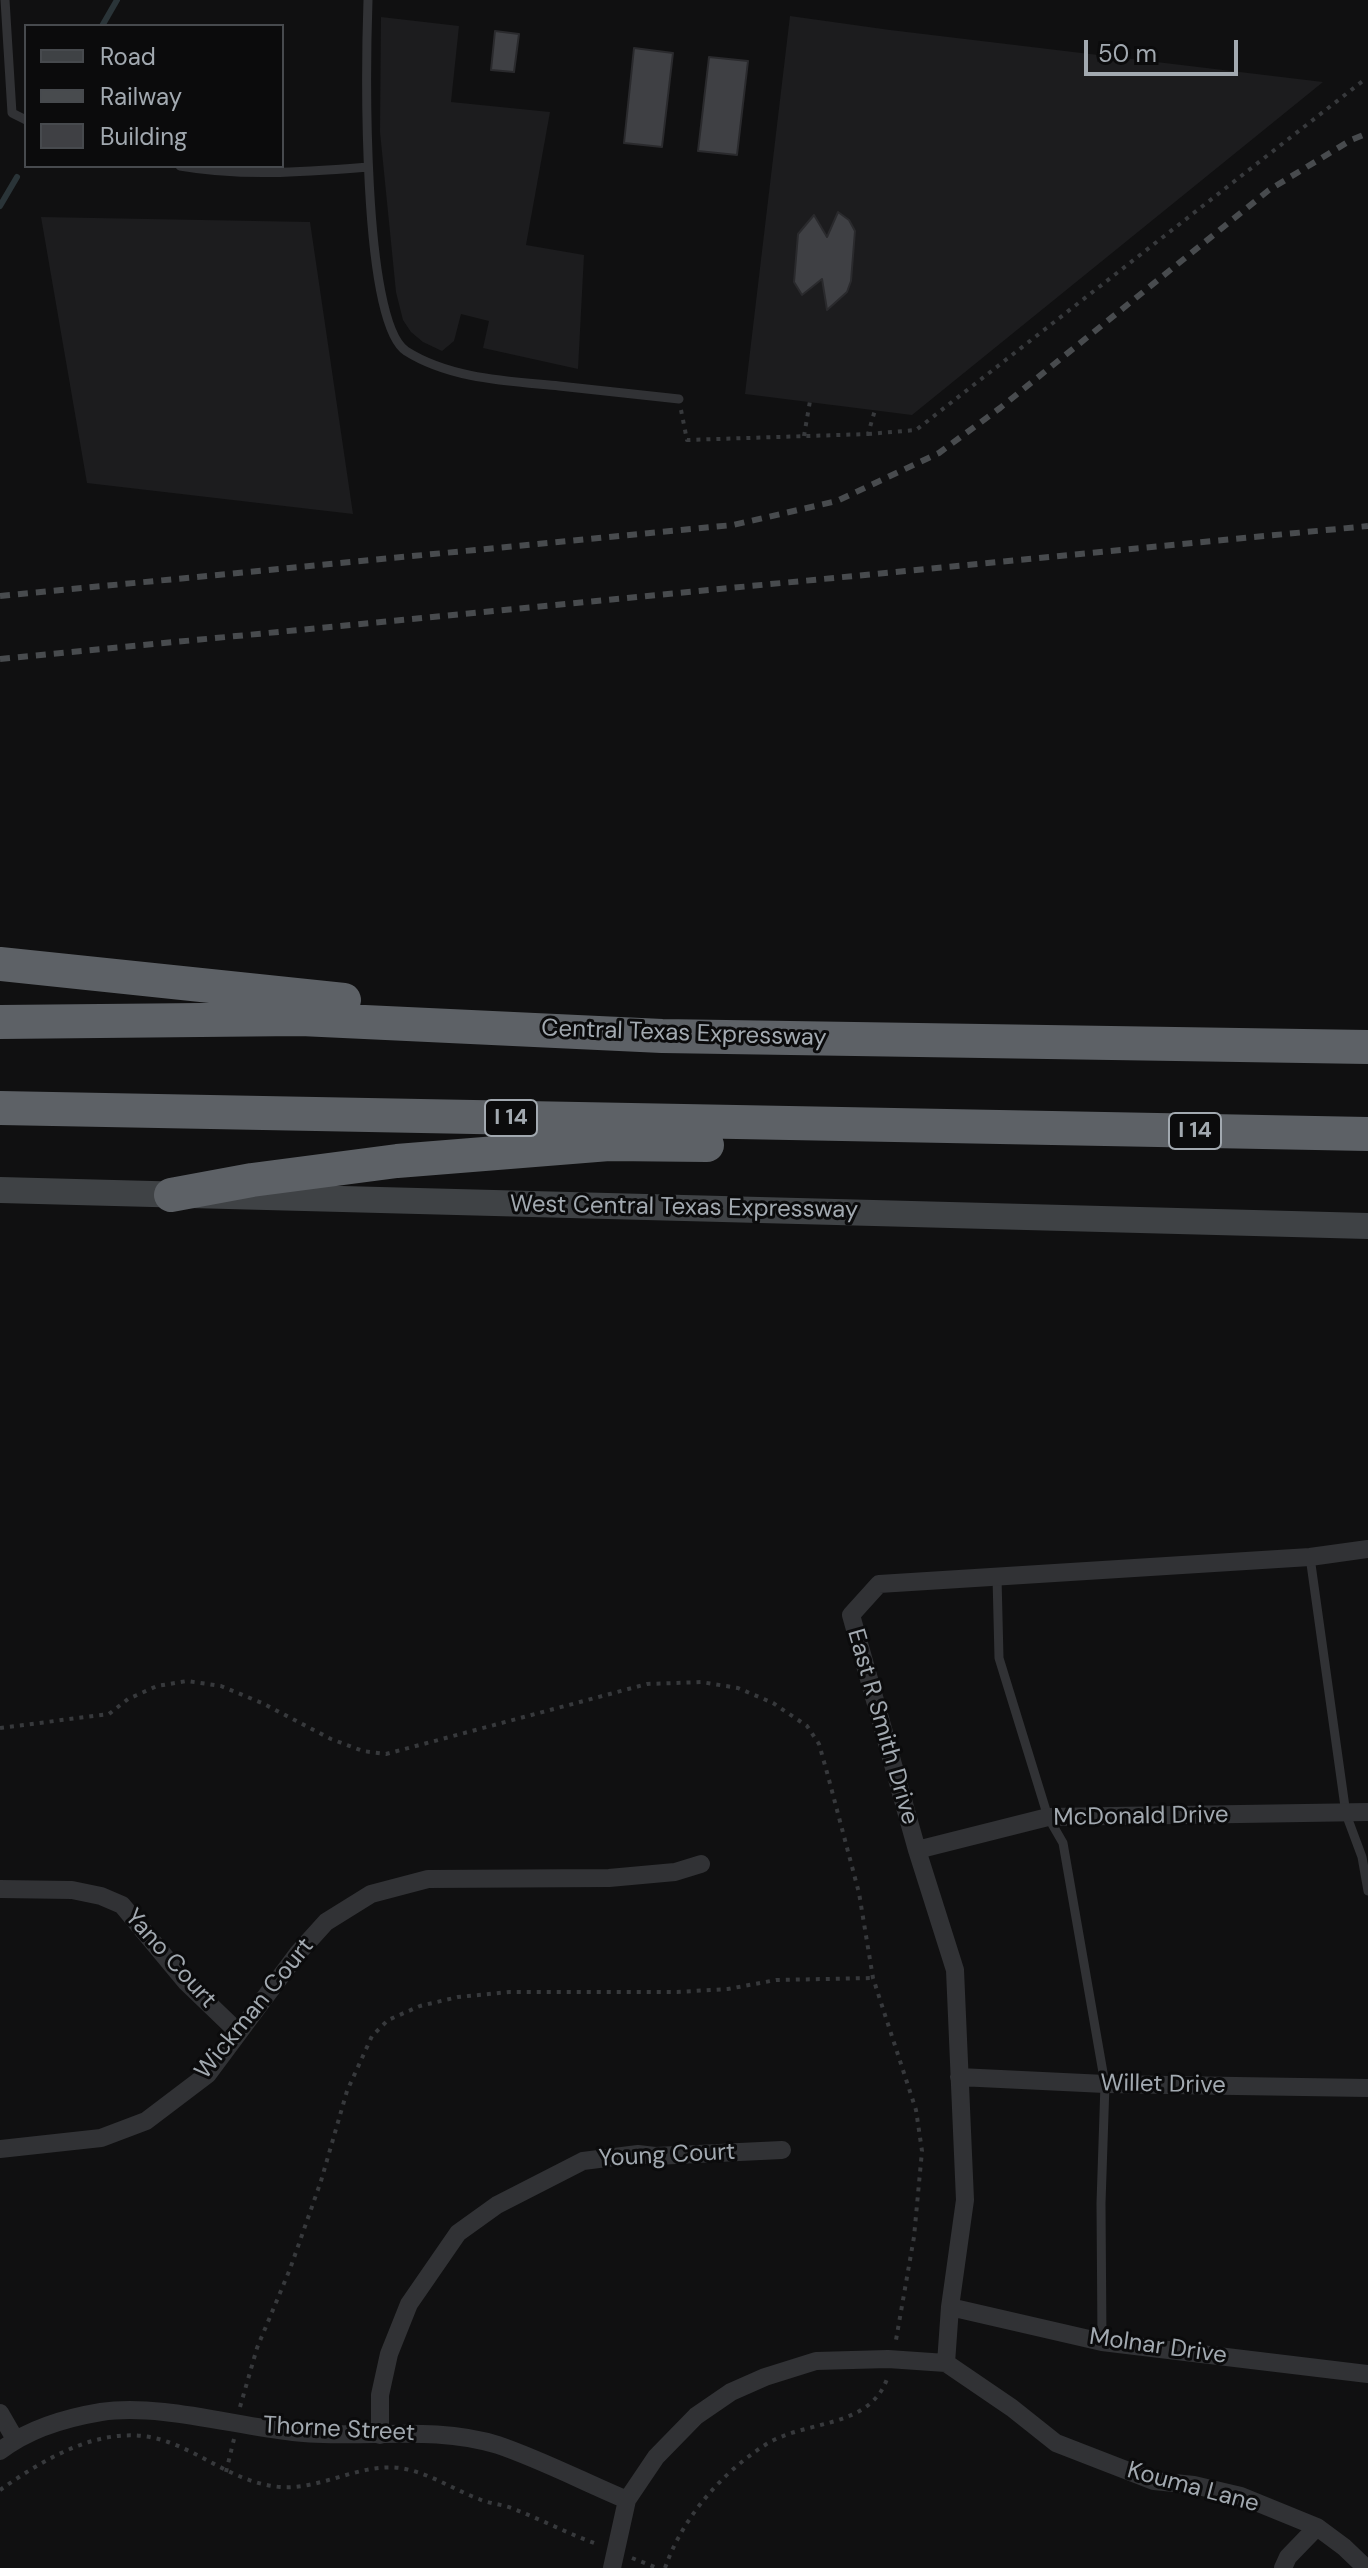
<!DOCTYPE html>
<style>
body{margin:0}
#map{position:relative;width:1368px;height:2568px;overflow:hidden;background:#101011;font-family:"DM Sans",sans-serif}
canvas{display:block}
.legend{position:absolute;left:24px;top:24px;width:260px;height:144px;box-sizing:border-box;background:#0b0b0c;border:2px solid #474a4e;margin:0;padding:10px 14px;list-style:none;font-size:24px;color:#a2a9b0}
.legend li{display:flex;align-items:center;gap:16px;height:40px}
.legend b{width:40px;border:2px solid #474a4e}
.scale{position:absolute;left:1084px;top:40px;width:154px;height:36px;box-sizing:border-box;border:4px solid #a2a9b0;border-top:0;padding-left:10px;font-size:24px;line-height:28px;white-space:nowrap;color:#a2a9b0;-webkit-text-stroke:6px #0b0b0c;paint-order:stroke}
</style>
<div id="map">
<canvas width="1368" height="2568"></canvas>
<ul class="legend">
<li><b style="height:10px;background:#3f4245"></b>Road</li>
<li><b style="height:10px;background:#484b4e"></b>Railway</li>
<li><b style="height:22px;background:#3f4044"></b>Building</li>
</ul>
<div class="scale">50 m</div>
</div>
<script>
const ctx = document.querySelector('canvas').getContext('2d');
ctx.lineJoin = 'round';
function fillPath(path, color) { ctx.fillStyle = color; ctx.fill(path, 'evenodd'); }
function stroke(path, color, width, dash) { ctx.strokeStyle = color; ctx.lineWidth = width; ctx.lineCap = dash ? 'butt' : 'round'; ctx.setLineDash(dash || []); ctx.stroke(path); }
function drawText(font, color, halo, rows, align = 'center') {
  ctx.font = font + ' "DM Sans",sans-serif'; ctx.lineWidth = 6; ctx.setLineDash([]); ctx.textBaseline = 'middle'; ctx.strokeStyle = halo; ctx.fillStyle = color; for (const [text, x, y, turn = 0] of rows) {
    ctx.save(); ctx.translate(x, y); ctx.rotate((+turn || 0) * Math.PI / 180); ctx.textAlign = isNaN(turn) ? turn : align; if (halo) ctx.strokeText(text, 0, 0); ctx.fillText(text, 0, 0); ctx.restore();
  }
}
const built = new Path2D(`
 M790 16 890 30 1323 82 912 415 745 394Z
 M381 17 459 26 451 102 550 112 526 245 584 255 578 369 483 348 489 321 461 314 454 341 442 351 423 342 411 332 403 320 396 292 380 132Z
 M41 217 310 222 353 514 87 483Z`);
const stream = new Path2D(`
 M102 26 117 0
 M0 206 17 177`);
const building = new Path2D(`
 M495 31 519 34 514 72 491 70Z
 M634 48 673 53 662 147 624 143Z
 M709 57 748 61 737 155 698 151Z
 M838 212 849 220 855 231 851 281 847 292 827 310 822 279 802 295 794 282 798 234 814 215 827 237Z`);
const path = new Path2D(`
 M681 410 687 440 868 434 875 410
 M868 434 916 430 1364 80
 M804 436 810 401
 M0 1728 109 1714 128 1699 157 1686 187 1681 221 1686 262 1703 331 1739 363 1751 386 1754 647 1684 701 1682 738 1688 773 1703 807 1726 819 1744 828 1776 859 1893 873 1978 916 2110 922 2151 914 2237 896 2340
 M240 2407 257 2348 290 2269 321 2181 347 2091 372 2036 388 2020 420 2006 458 1997 509 1992H677L728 1989 776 1980 873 1978
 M226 2472 234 2439
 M0 2490C47 2457 108 2420 168 2442 207 2456 237 2483 280 2487 320 2490 360 2463 400 2468 428 2472 452 2489 479 2499 490 2504 502 2504 514 2509 542 2520 569 2534 597 2544
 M632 2558 657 2568
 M665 2568C682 2519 720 2474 765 2445 805 2419 871 2430 888 2376`);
const service = new Path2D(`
 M5 0 12 113 26 120
 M368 0C366 58 361 321 406 351 450 379 508 381 559 386 599 390 639 395 679 399
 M180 166C243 177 304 172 368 167
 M1310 1557 1346 1814 1362 1857 1368 1891
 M997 1577 999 1658 1048 1817 1063 1843 1105 2084 1101 2203 1102 2342`);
const minor = new Path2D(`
 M917 1850 1048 1817 1368 1812
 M0 1889 72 1890 101 1896 122 1905 186 1982 238 2032
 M959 2077 1105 2084 1368 2088
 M0 2149 101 2138 146 2121 208 2074 298 1953 326 1922 371 1894 428 1879 609 1878 675 1872 701 1864
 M950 2307 1102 2342 1368 2374
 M946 2363 950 2307 965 2200 955 1970 917 1850 851 1615 879 1584 1310 1557 1368 1549
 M0 2413 15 2439
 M380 2435V2395L389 2354 409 2304 458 2233 497 2205 583 2161 638 2154 655 2156 782 2150
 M0 2451C28 2429 65 2418 101 2412 158 2403 235 2426 293 2432 361 2440 432 2424 498 2445 542 2460 584 2482 627 2500
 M612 2568 627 2500 656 2457 696 2416 731 2392 765 2377 816 2361 888 2359 946 2363 1012 2408 1056 2443 1154 2481 1194 2485 1241 2496 1317 2527 1344 2547 1366 2568
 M1283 2568 1288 2557 1317 2527`);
const secondary = new Path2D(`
 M0 1190 1368 1226`);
const motorway = new Path2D(`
 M0 964 344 1000
 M0 1022 301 1019 662 1036 1368 1047
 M0 1108 1368 1134
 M171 1195 252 1180 397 1161 609 1144 707 1145`);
const rail = new Path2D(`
 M0 596 733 525 837 501 939 453 1000 408 1269 190 1351 140 1368 133
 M0 659 1368 526`);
const shields = [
 [511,1118,52],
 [1195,1131,52]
];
const shieldNames = [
 ["I 14",511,1118],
 ["I 14",1195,1131]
];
const streetNames = [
 ["Central Texas Expressway",684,1034,2],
 ["West Central Texas Expressway",684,1208,1],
 ["East R Smith Drive",882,1727,74],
 ["McDonald Drive",1141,1817,-1],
 ["Yano Court",170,1959,48],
 ["Wickman Court",255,2009,-51],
 ["Willet Drive",1163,2085,1],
 ["Young Court",667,2156,-3],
 ["Molnar Drive",1158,2347,8],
 ["Thorne Street",339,2430,3],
 ["Kouma Lane",1193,2488,15]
];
fillPath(built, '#1c1c1e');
stroke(stream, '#2a3438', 6);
fillPath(building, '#3f4044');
stroke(building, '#2a2a2d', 2);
stroke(path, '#37393c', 4, [4, 6]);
stroke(service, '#313235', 9);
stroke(minor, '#313235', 18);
stroke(secondary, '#3f4245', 26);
stroke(motorway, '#5d6166', 34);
stroke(rail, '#484b4e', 6, [10, 8]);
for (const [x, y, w] of shields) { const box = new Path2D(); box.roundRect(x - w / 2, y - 18, w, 36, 6); ctx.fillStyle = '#0b0b0c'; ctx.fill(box); stroke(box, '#a2a9b0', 2); }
drawText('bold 22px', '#a2a9b0', null, shieldNames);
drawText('24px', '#a2a9b0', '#0b0b0c', streetNames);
</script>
